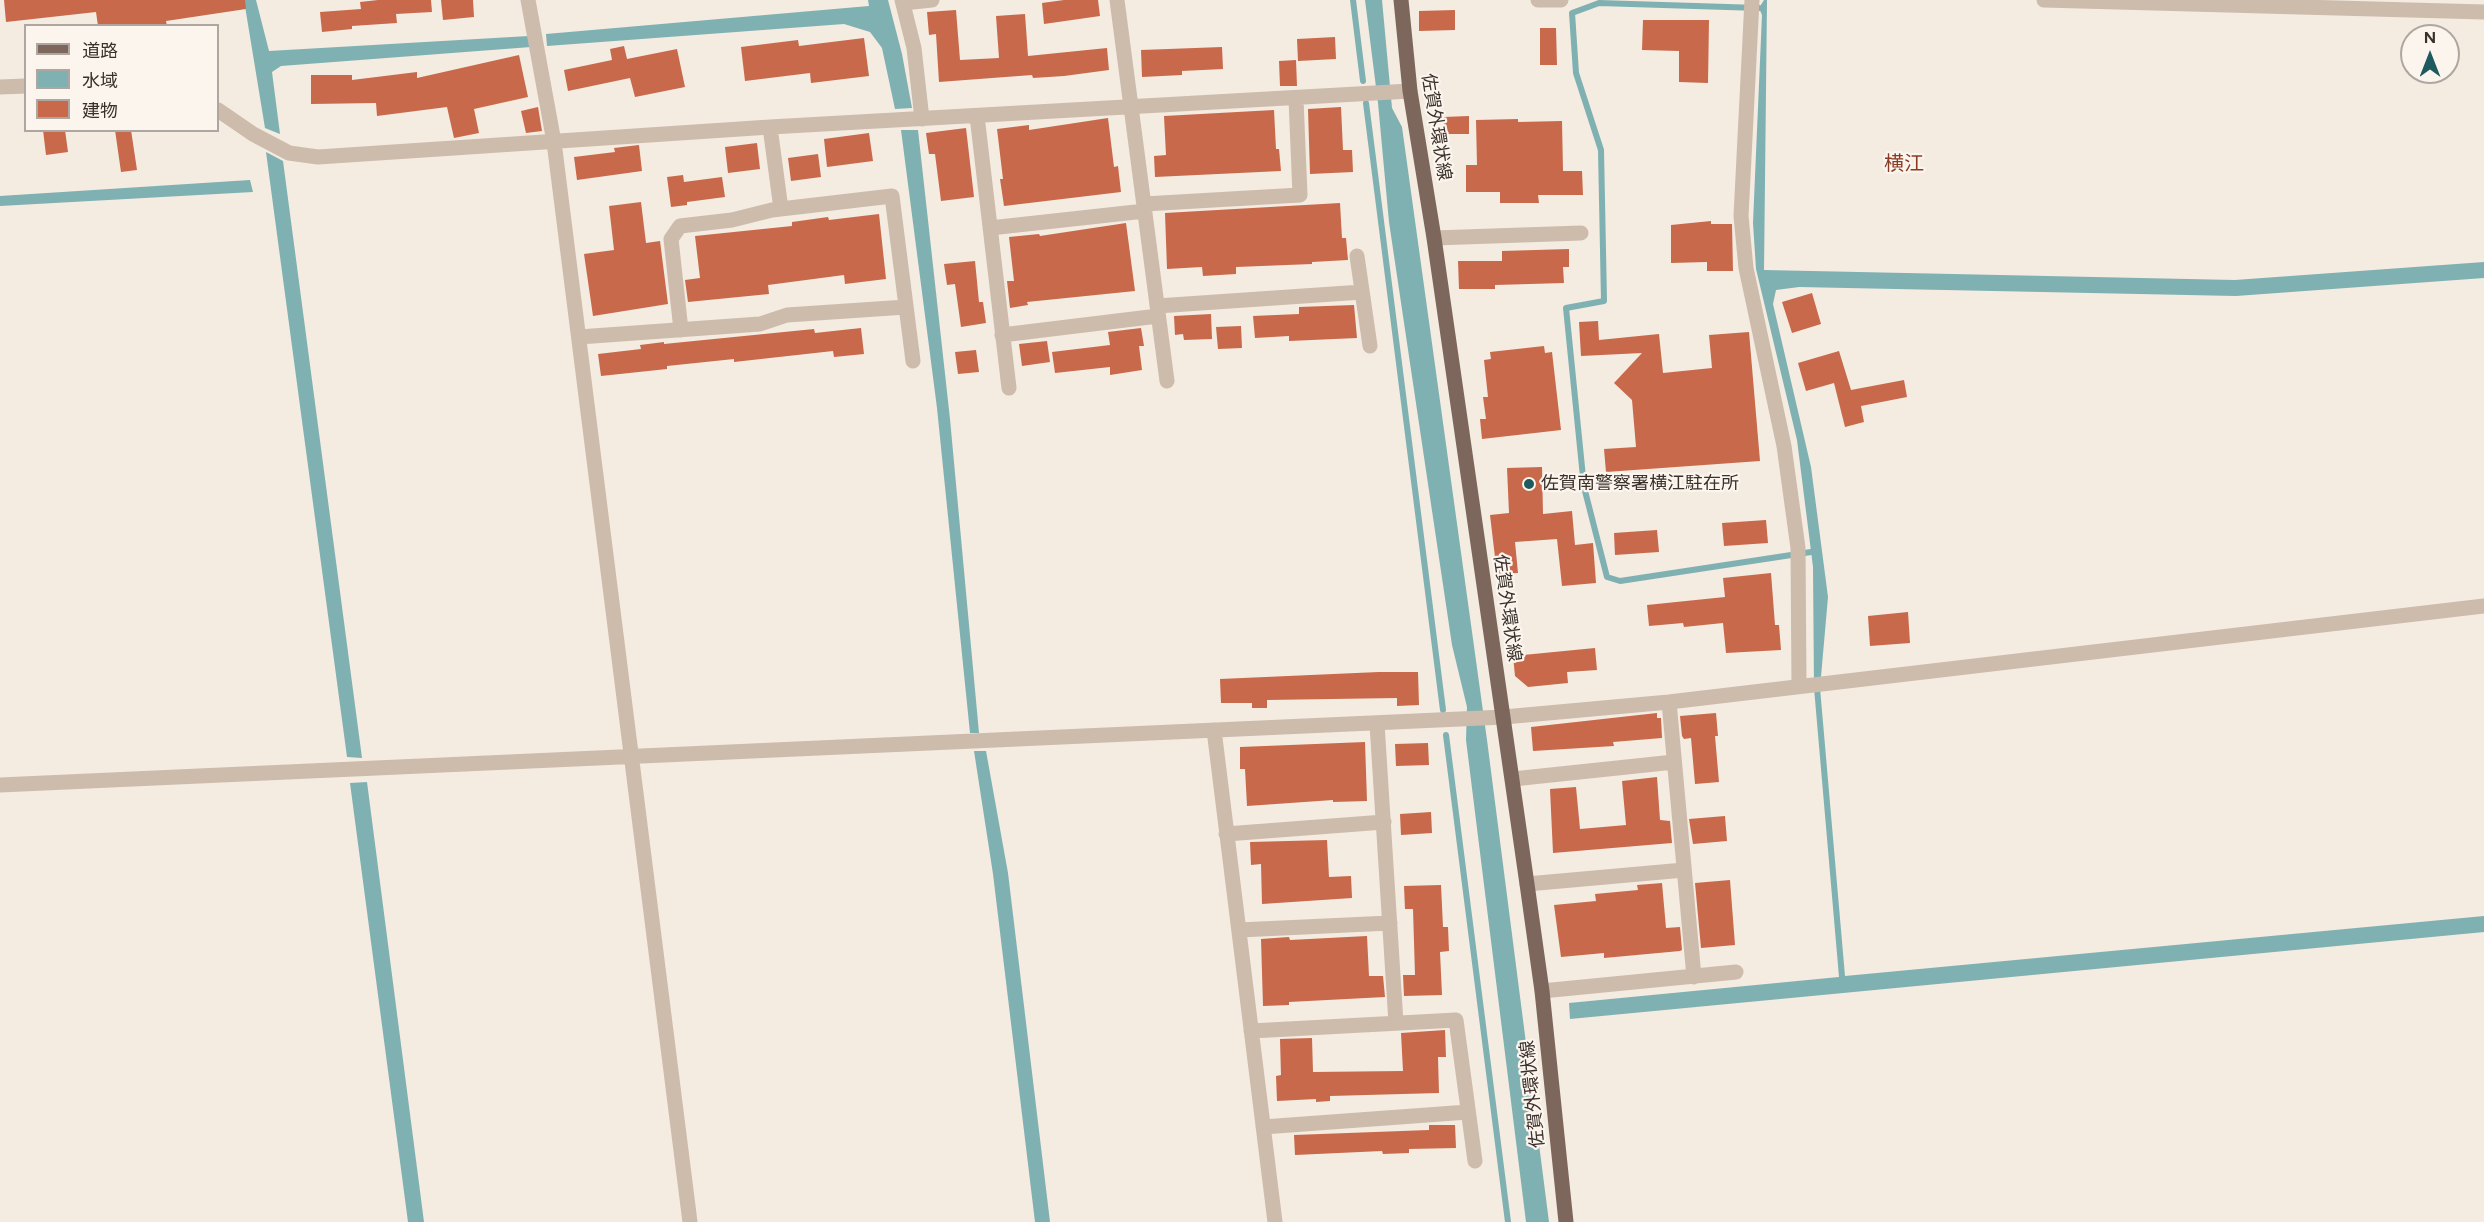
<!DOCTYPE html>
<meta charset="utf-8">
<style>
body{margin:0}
#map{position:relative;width:2484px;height:1222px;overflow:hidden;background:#f4ebe1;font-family:Figtree,"Noto Sans JP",sans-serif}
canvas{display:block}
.legend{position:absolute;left:24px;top:24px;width:195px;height:108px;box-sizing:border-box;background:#fbf5ee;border:2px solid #aea6a0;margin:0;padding:8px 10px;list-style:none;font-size:18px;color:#3b302b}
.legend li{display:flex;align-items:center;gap:12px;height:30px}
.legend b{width:30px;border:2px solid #aea6a0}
.north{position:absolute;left:2400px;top:24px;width:60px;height:60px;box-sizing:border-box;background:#fbf5ee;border:2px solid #aea6a0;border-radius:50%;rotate:0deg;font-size:16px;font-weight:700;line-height:24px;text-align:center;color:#3b302b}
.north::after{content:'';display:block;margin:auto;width:21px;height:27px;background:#1f5a5e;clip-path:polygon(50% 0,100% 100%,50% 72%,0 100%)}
</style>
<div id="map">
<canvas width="2484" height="1222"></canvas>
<ul class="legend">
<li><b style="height:8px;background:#7d675c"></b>道路</li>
<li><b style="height:16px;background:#7fb0b2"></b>水域</li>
<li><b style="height:16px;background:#c8694b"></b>建物</li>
</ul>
<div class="north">N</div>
</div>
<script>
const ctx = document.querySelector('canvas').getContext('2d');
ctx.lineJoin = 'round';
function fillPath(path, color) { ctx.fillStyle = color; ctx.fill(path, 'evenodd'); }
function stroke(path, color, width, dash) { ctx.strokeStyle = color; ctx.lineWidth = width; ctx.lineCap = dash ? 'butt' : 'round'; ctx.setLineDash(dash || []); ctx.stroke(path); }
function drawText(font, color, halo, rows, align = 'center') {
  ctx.font = font + ' Figtree,"Noto Sans JP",sans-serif'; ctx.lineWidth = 4.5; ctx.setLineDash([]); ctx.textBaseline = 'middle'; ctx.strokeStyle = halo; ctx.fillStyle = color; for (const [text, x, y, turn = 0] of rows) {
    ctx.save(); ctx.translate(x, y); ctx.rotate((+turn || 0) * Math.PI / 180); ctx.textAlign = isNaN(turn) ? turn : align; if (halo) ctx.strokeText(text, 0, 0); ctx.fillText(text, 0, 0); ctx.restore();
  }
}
const water = new Path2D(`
 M244 0H256L269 51 529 36 531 47 281 66 272 72 280 134 265 128Z
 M868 0H888L902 54 912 108 895 109 882 48 870 32 844 24 547 46 546 34 869 6Z
 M1365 0H1382L1392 108 1402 127 1487 740 1549 1222H1526L1466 740 1467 707 1452 645 1389 222 1378 103Z
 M1764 0H1767L1764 270 2235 280 2484 262V278L2236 296 1799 287 1776 290 1773 304 1811 467 1828 597 1820 688 1845 976 2484 916V932L1570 1019 1569 1003 1839 977 1814 688 1813 567 1797 440 1756 269 1753 223 1762 15 1759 8Z
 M901 130H918L950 419 979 733H970L937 408Z
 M266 152 283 161 362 758 347 757Z
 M250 180 253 192 0 206V196Z
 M974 751H986L1008 873 1050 1222H1035L993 874Z
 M367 782 424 1222H408L350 783Z`);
const stream = new Path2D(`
 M1353 0 1363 81
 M1759 8 1599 3 1572 13 1576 73 1601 150 1604 301 1566 308 1584 487 1607 577 1620 581 1811 552
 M1366 103 1443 710
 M1446 735 1508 1222`);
const building = new Path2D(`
 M4 0H245L246 9 166 21 167 26H98L96 12 6 22Z
 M378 0H431L432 12 396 14 397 23 352 26V29L322 32 320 12 361 9 360 2Z
 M441 0H473L474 17 443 20Z
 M1064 0H1098L1100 16 1044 24 1042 3Z
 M956 10 960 60 999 58 996 16 1025 14 1028 56 1107 48 1109 70 1064 76 1033 78 1032 75 939 82 936 34 929 35 927 12Z
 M1455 10V30L1419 31V11Z
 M1643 20H1709L1708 83 1679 82V51L1642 50Z
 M1540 28H1556L1557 65H1540Z
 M1335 37 1336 59 1298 61 1297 39Z
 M864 38 869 76 811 83 810 73 745 81 741 47 798 40 799 46Z
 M624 46 627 59 677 49 685 87 635 97 630 78 568 91 564 70 612 60 610 49Z
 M1222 47 1223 69 1182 71V75L1142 77 1141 50Z
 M519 55 528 97 474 109 479 133 454 138 447 107 377 116 376 103 311 104V75H352V80L417 72V78Z
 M1296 60 1297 86H1280L1279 61Z
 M538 107 542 131 526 133 521 111Z
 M1341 107 1343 150H1352L1353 172 1310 174 1308 109Z
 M1274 110 1276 149H1279L1281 171 1155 177 1154 156 1166 155 1164 116Z
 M1469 116V134H1444V117Z
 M1108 118 1114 167 1118 166 1121 192 1004 206 1000 179H1003L997 129 1029 125V130Z
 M1518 119V122L1562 121 1563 171H1582L1583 195H1538L1539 203H1500V192H1466V165H1477L1476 120Z
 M966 128 974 197 941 201 935 154H929L926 133Z
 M43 130H65L68 152 46 155Z
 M115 130H131L137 170 121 172Z
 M869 133 873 161 827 167 824 139Z
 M757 143 760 169 728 173 725 147Z
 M639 145 642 171 577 180 574 157 615 152 614 148Z
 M818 154 821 177 791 181 788 158Z
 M683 175 684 182 722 177 725 197 687 202V205L671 207 667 177Z
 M641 202 646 243 660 241 668 304 593 316 584 254 614 250 609 206Z
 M1340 203 1342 238H1346L1348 260 1312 262V264L1236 267V274L1203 276 1202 267 1167 269 1165 213Z
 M879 214 886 279 845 284 844 275 768 285 769 294 688 302 685 280 700 278 695 236 792 226V222L828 217 829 220Z
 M1711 221V224H1732L1733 271H1707V262L1671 263V225Z
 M1126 223 1135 291 1027 302 1028 305 1010 308 1007 281H1014L1009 237 1039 234 1040 236Z
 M1569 249V267H1563L1564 283 1495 285V289H1459L1458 261H1502V251Z
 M975 261 979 302H983L986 323 961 327 955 284 947 285 944 264Z
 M1812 293 1821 324 1792 333 1782 302Z
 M1354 305 1357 338 1289 341V336L1255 338 1253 316 1299 314V307Z
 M1211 314 1212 339 1184 340 1183 334 1175 335 1174 316Z
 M1598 321 1599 340 1659 334 1663 373 1712 368 1709 335 1749 332 1760 461 1606 472 1604 449 1636 447 1632 400 1614 383 1642 353 1581 356 1579 322Z
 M1241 326 1242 348 1218 349 1216 327Z
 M861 328 864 354 834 357 833 351 734 362V359L667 366V369L601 376 598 354 641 349 640 345 664 342V344L814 329 815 333Z
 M1141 328 1144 346H1139L1142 370 1110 375V367L1055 373 1052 352 1110 345 1108 332Z
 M1047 341 1050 362 1022 366 1019 344Z
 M1544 346 1545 353 1552 352 1561 430 1482 439 1480 419H1486L1483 397H1488L1484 360 1491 359 1490 352Z
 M976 350 979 372 958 374 955 352Z
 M1839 351 1851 390 1904 380 1907 397 1861 406 1864 422 1845 427 1834 383 1806 391 1798 363Z
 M1542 467 1543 514 1572 511 1575 545 1593 543 1596 583 1562 586 1557 539 1515 542 1518 573 1497 574 1490 515 1509 513 1507 468Z
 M1766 520 1768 543 1724 546 1722 523Z
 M1657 530 1659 552 1615 555 1614 533Z
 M1771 573 1775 625H1779L1781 650 1726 653 1723 623 1684 627 1683 623 1649 626 1647 605 1725 597 1723 578Z
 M1908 612 1910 643 1870 646 1868 616Z
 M1595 648 1597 670 1567 672 1568 683 1528 687 1515 676 1513 656Z
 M1379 672H1418L1419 705 1397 706V698L1267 700V708H1252V703H1221L1220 679Z
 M1657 713V718H1661L1662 738 1613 742 1614 746 1533 751 1531 727Z
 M1716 713 1718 736H1715L1719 782 1695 784 1691 738 1684 739 1682 736 1680 716Z
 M1365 742 1367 801 1333 802V800L1247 806 1245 769H1240V747Z
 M1428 743 1429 765 1396 766 1395 744Z
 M1657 777 1660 820 1670 821 1672 843 1553 853 1550 789 1576 787 1580 829 1626 825 1622 781Z
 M1431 812 1432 833 1401 835 1400 814Z
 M1725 816 1727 841 1693 844 1689 819Z
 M1327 840 1329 877 1351 876 1352 898 1262 904 1261 864 1251 865 1250 842Z
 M1730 880 1735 945 1701 948 1695 883Z
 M1662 883 1666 928 1680 927 1682 950 1680 951 1604 958V953L1561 957 1554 905 1596 901 1595 894 1638 890 1637 885Z
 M1441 885 1443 927H1448L1449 951 1440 952 1442 995 1404 996 1403 975H1415L1413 909H1405L1404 886Z
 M1367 936 1369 976H1383L1385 997 1289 1002V1005L1263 1006 1261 939 1289 937 1290 940Z
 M1445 1030 1446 1057H1438L1439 1093 1330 1096V1101L1316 1102V1099L1277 1101 1276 1076 1281 1075 1280 1039 1312 1038 1313 1072 1403 1071 1401 1033Z
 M1429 1125H1455L1456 1148 1409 1149V1153L1383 1154 1382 1151 1295 1155 1294 1135 1429 1130Z`);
const minor = new Path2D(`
 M528 0 554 142 690 1222
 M902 0 914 48 922 119
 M1117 0 1167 381
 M1538 0H1561
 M1752 0 1741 216 1746 268 1784 446 1798 548 1799 685
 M2044 0 2484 12
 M903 3 932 0
 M0 87 26 86
 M218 110 253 134 289 153 318 157 770 127 1410 91
 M977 116 1009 388
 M770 127 781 209
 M1144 204 1300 195 1296 99
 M990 228 1145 211
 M1434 238 1581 233
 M1357 256 1370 346
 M1157 306 1362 292
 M681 330 671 239 680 226 732 220 772 210 892 196 913 361
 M1002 335 1158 316
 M579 337 760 324 787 315 906 307
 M1669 702 1694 977
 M1377 724 1396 1023
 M1214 730 1275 1222
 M1513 779 1674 762
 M0 785 1504 717 1669 702 2484 606
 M1226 834 1384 822
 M1527 884 1684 870
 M1239 930 1390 923
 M1542 991 1736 972
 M1251 1031 1456 1020 1475 1161
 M1263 1127 1468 1112`);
const primary = new Path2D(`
 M1401 0 1410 91 1434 238 1527 884 1542 991 1566 1222`);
const markers = [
 [1529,484,6,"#1f5a5e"]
];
const streetNames = [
 ["佐賀外環状線",1436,127,81],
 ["佐賀外環状線",1507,608,82],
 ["佐賀外環状線",1533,1094,-96]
];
const poiNames = [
 ["佐賀南警察署横江駐在所",1541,484]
];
const neighbourhoodNames = [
 ["横江",1904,164]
];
fillPath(water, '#7fb0b2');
stroke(stream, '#7fb0b2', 6);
fillPath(building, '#c8694b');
stroke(minor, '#cdbbac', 15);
stroke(primary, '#7d675c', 15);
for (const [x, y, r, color] of markers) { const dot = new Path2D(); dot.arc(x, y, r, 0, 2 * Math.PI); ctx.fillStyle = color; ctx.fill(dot); stroke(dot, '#fbf5ee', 2); }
drawText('18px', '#3b302b', '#fbf5ee', streetNames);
drawText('18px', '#3b302b', '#fbf5ee', poiNames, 'left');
drawText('20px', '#8c3b22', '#fbf5ee', neighbourhoodNames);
</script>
